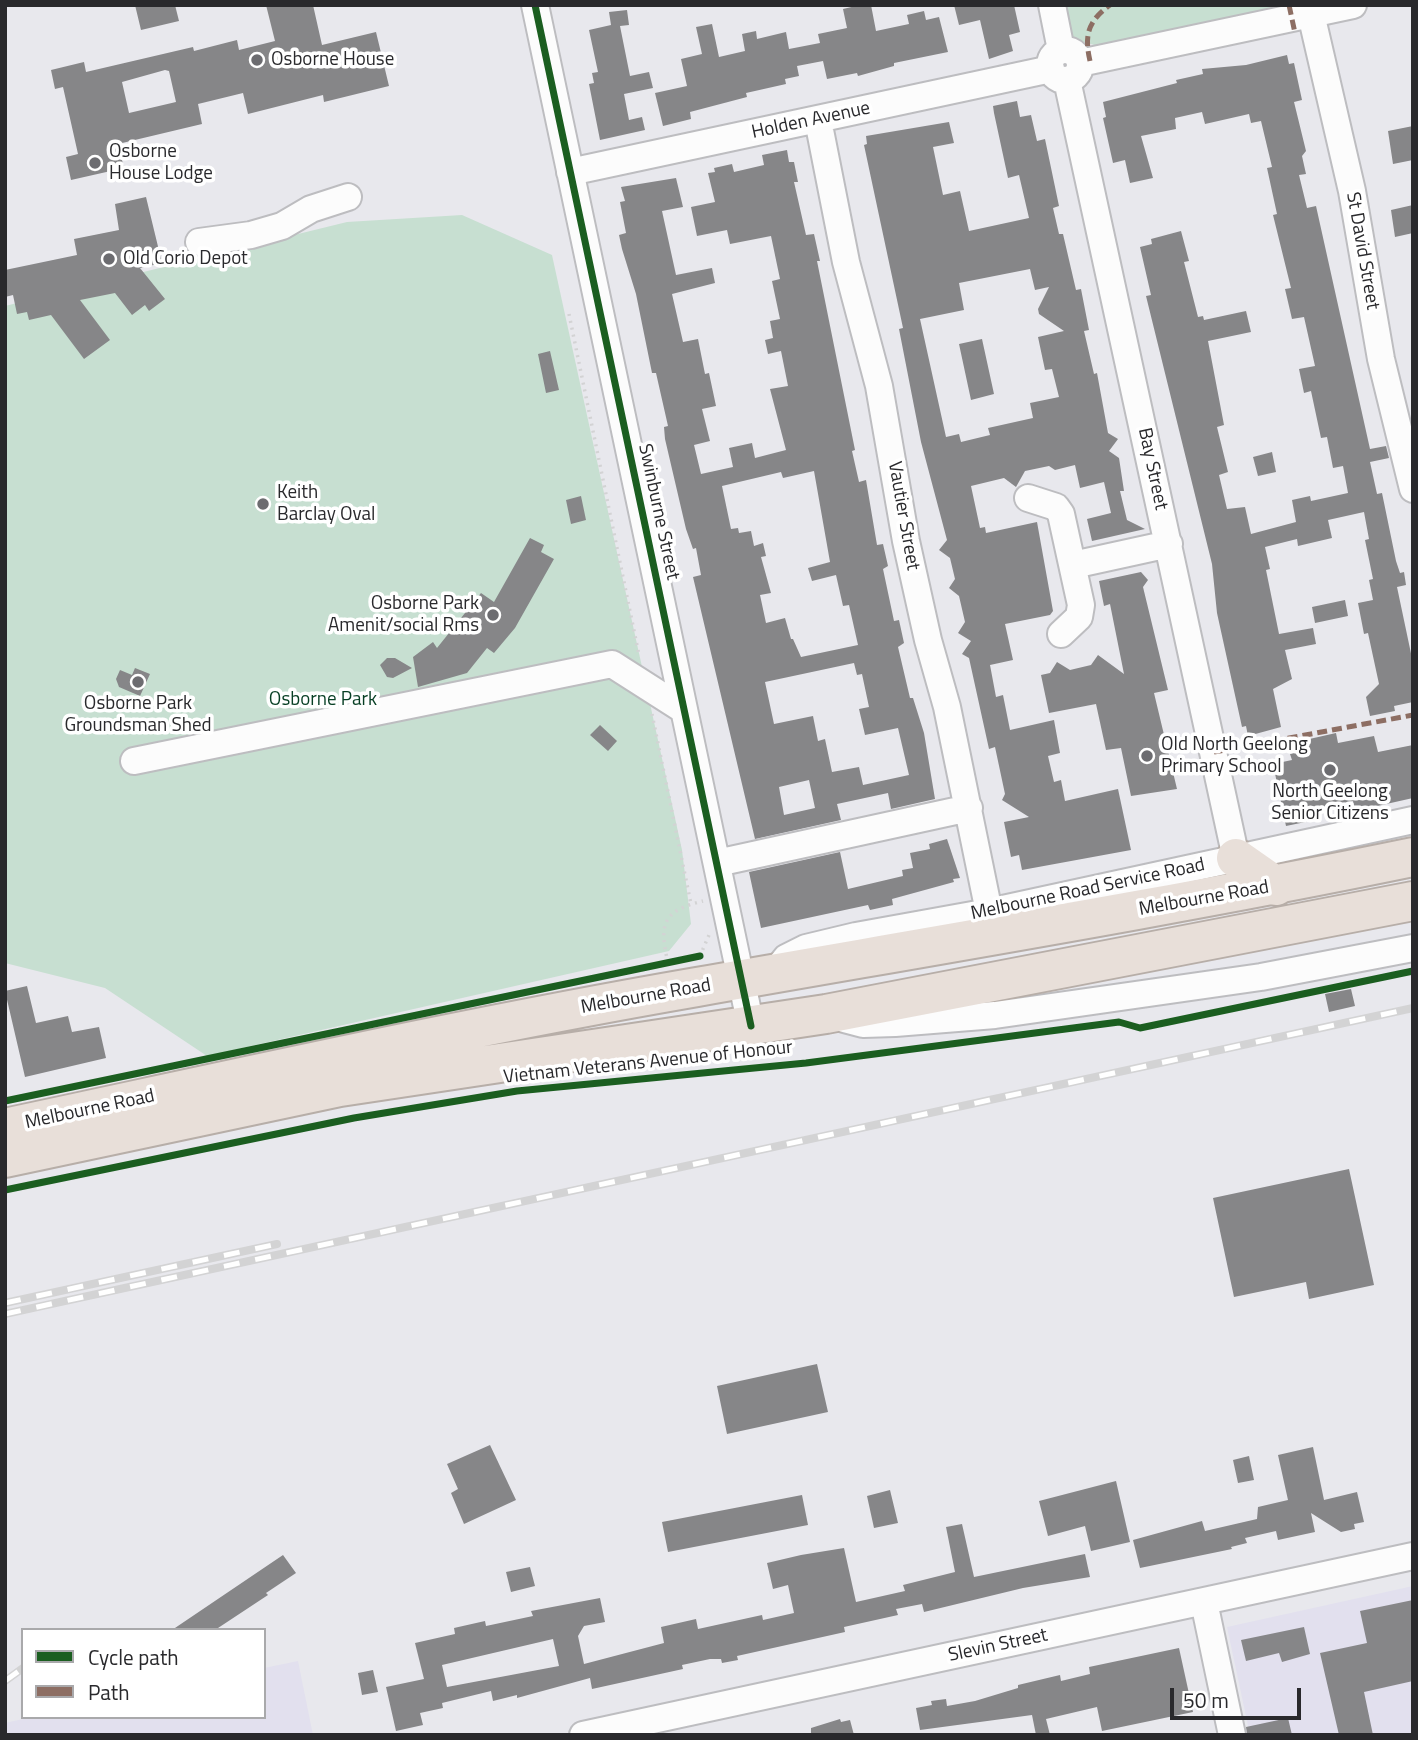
<!DOCTYPE html>
<style>
body{margin:0}
#map{position:relative;width:1418px;height:1740px;overflow:hidden;background:#e8e8ed;font-family:"Titillium Web",sans-serif}
canvas{display:block}
.frame{position:absolute;inset:0;border:7px solid #29292c;pointer-events:none}
.legend{position:absolute;left:21px;top:1628px;width:245px;height:91px;box-sizing:border-box;background:#fff;border:2px solid #a9a9ab;margin:0;padding:9px 12px;list-style:none;font-size:21px;color:#29292c}
.legend li{display:flex;align-items:center;gap:14px;height:35px}
.legend b{width:35px;border:2px solid #a9a9ab}
.scale{position:absolute;left:1170px;top:1688px;width:131px;height:32px;box-sizing:border-box;border:4px solid #29292c;border-top:0;padding-left:9px;font-size:21px;line-height:24px;white-space:nowrap;color:#29292c;-webkit-text-stroke:5px #fff;paint-order:stroke}
</style>
<div id="map">
<canvas width="1418" height="1740"></canvas>
<div class="frame"></div>
<ul class="legend">
<li><b style="height:9px;background:#1b5e20"></b>Cycle path</li>
<li><b style="height:9px;background:#8d6e63"></b>Path</li>
</ul>
<div class="scale">50 m</div>
</div>
<script>
const ctx = document.querySelector('canvas').getContext('2d');
ctx.lineJoin = 'round';
function fillPath(path, color) { ctx.fillStyle = color; ctx.fill(path, 'evenodd'); }
function stroke(path, color, width, dash) { ctx.strokeStyle = color; ctx.lineWidth = width; ctx.lineCap = dash ? 'butt' : 'round'; ctx.setLineDash(dash || []); ctx.stroke(path); }
function drawText(font, color, halo, rows, align = 'center') {
  ctx.font = font + ' "Titillium Web",sans-serif'; ctx.lineWidth = 7; ctx.setLineDash([]); ctx.textBaseline = 'middle'; ctx.strokeStyle = halo; ctx.fillStyle = color; for (const [text, x, y, turn = 0] of rows) {
    ctx.save(); ctx.translate(x, y); ctx.rotate((+turn || 0) * Math.PI / 180); ctx.textAlign = isNaN(turn) ? turn : align; if (halo) ctx.strokeText(text, 0, 0); ctx.fillText(text, 0, 0); ctx.restore();
  }
}
const industrial = new Path2D(`
 M1413 1586V1735H1250L1227 1627Z
 M298 1661 313 1735H5V1723L32 1717H264V1668Z`);
const green = new Path2D(`
 M1065 5H1293L1098 46 1073 39Z
 M462 215 552 255 682 850 691 924 669 951 207 1056 105 988 5 963V306L347 222Z`);
const building = new Path2D(`
 M135 5H175L179 21 141 30Z
 M266 5H313L322 45 376 32 389 86 324 102 323 95 248 114 243 93 198 104 202 124 118 144 124 168 71 180 66 157 78 154 63 87 55 89 51 70 84 62 86 72 193 47 194 51 237 40 239 50 275 41ZM165 70 169 71 176 102 129 113 122 82Z
 M860 5H871L876 31 909 24 907 15 924 11 926 20 939 17 948 52 894 63V66L858 76 857 73 827 79 823 61 797 66 799 76 785 79 786 84 746 93 747 97 690 112 691 119 663 126 655 93 687 86 681 59 702 54 696 27 712 24 719 57 745 51 742 34 756 31 757 39 786 32 789 49 820 43 818 34 847 28 843 9Z
 M954 5H1014L1020 32 1009 35 1013 51 989 59 980 20 959 25Z
 M627 10 629 25 620 26 630 76 649 72 653 88 624 94 629 120 642 117 645 130 600 140 589 84 594 83 592 73 598 72 589 30 611 25 609 12Z
 M1287 55 1289 64 1294 63 1302 100 1294 102 1306 151 1302 156 1306 174 1299 175 1307 208 1316 206 1370 449 1386 446 1389 458 1370 462 1377 494 1382 493 1396 561 1400 573 1404 572 1406 585 1397 587 1413 663V702L1394 706 1395 711 1370 716 1366 697 1379 684 1368 633 1364 634 1358 603 1373 600 1369 580 1373 579 1365 540 1369 539 1364 512 1328 520 1332 538 1298 546 1297 539 1265 547 1270 569 1266 570 1279 634 1313 628 1316 644 1285 650 1292 679 1273 689 1281 727 1248 736 1246 726 1242 727 1217 613 1212 564 1146 296 1151 295 1140 247 1152 244 1151 239 1181 231 1189 261 1184 262 1198 317 1203 316 1204 320 1246 311 1251 332 1208 341 1224 425 1217 427 1228 472 1219 475 1227 509 1245 507 1251 534 1296 522 1292 500 1310 496 1311 501 1348 493 1343 466 1333 468 1327 437 1321 438 1311 391 1304 393 1299 369 1315 366 1304 317 1292 319 1285 289 1291 288 1273 215 1277 214 1267 168 1272 167 1261 121 1251 123 1249 114 1205 124 1202 112 1175 118 1176 129 1141 136 1153 178 1130 183 1125 160 1113 163 1103 118 1106 117 1103 102 1177 83 1176 80 1203 74 1202 69 1246 65Z
 M1017 101 1020 117 1031 115 1037 141 1045 139 1059 206 1053 208 1059 234H1063L1076 290 1081 289 1089 330 1084 331 1094 374 1097 373 1108 433 1118 439 1109 451 1119 458 1124 491H1120L1127 520 1145 529 1092 541 1087 519 1111 513 1104 482 1080 488 1075 465 1055 470 1049 466 1025 471 1016 487 1004 478 971 486 980 528 985 527 986 533 1037 522 1053 611 1050 615 1005 624 1013 660 990 665 996 697 1003 695 1010 730 1054 720 1060 753 1048 756 1054 782 1061 780 1065 801 1118 789 1131 850 1022 870 1019 855 1011 857 1004 822 1029 817 1002 800 1005 794 995 747 989 749 969 658 962 654 971 641 958 633 965 622 959 596 949 588 955 579 950 558 939 550 947 540 921 442 899 329 903 328 864 145 867 144 866 136 949 122 954 143 933 147 943 195 960 191 969 231 1029 218 1019 175 1008 178 994 113 993 106ZM1030 269 1035 290 1049 287 1038 309 1039 314 1064 331 1038 337 1045 370 1052 369 1059 397 1030 403 1033 418 988 428 990 435 961 442 959 434 946 437 920 319 964 310 959 283Z
 M1413 126V160L1393 164 1388 131Z
 M787 150 789 162H794L798 182H794L806 235 814 234 820 261H817L855 450 852 451 859 482 866 480 877 545 883 544 888 566 883 569 894 621 899 620 904 643 898 647 910 698H913L924 733 935 799 891 809 888 793 837 804 841 820 755 839 693 577 701 575 696 548 693 549 686 529 665 439 664 427 668 426 656 373H652L636 294 622 249 619 235 626 233 620 202 625 201 621 187 676 178 683 207 662 211 676 275 712 268 715 283 672 294 683 342 698 339 705 374 709 373 716 406 702 409 710 441 694 445 701 474 733 467 729 448 752 443 755 458 786 450 770 389 788 386 781 351 768 354 765 340 773 338 770 321 780 319 772 281 780 279 771 236 730 244 727 230 697 236 691 207 715 202 708 173 715 172 714 168 732 164 734 172 764 165 762 155ZM814 471 830 562 808 568 812 581 836 575 843 606 849 605 858 645 801 657 793 639H791L785 618 766 623 760 595 771 593 761 557 766 556 763 543 754 546 751 531 739 533 738 528 731 529 722 486 781 472 783 478ZM854 663 857 675 862 674 869 707 859 709 865 735 898 728 909 775 863 785 859 767 832 772 825 739 818 741 813 716 774 724 765 682ZM809 780 815 808 784 815 779 787Z
 M146 197 162 263 140 268 165 299 149 311 145 305 132 315 115 293 80 300 110 340 84 359 51 315 29 320 27 312 17 314 13 295 5 297V270L77 255 74 239 119 230 115 204Z
 M1413 205V233L1395 237 1391 210Z
 M982 339 994 394 971 400 959 344Z
 M550 351 559 390 546 393 538 354Z
 M1272 452 1276 472 1258 476 1253 457Z
 M581 496 586 520 571 524 566 500Z
 M530 538 544 545 541 552 554 559 515 628 494 653 487 648 467 673 418 687 413 657 433 642 437 648 481 593 494 602Z
 M1141 572 1148 580 1143 587 1168 690 1154 693 1177 789 1131 796 1121 748 1106 750 1096 704 1049 713 1041 675 1050 673 1057 662 1070 670 1091 665 1098 655 1124 674 1110 604 1104 606 1099 581Z
 M1345 600 1348 616 1315 623 1312 607Z
 M387 658H395L412 668 393 678 387 677 380 665Z
 M135 668 150 674 140 696 119 687 116 679 120 670 132 675Z
 M600 725 617 741 608 751 590 735Z
 M1336 733 1338 743 1374 736 1378 752 1413 745V798L1355 811 1353 801 1318 808 1320 819 1286 826 1273 764 1292 760 1290 754 1308 750 1305 740Z
 M947 839 960 878 953 879 954 882 892 899 893 905 870 910 868 905 761 928 749 872 840 852 848 889 903 876 902 870 913 868 910 853 930 849 929 844Z
 M27 986 36 1023 68 1016 72 1032 99 1027 106 1058 25 1077 5 991Z
 M1351 989 1355 1006 1329 1012 1325 994Z
 M1349 1169 1374 1285 1309 1299 1306 1282 1234 1297 1213 1198Z
 M817 1364 828 1412 727 1434 717 1386Z
 M490 1445 516 1500 464 1524 451 1493 458 1489 447 1464Z
 M1313 1447 1324 1500 1357 1492 1364 1522 1354 1524 1355 1529 1341 1532 1311 1513 1315 1532 1278 1540 1276 1531 1245 1538 1247 1543 1231 1547 1232 1549 1140 1568 1133 1540 1202 1521 1205 1531 1257 1519 1258 1507 1288 1500 1278 1455Z
 M1249 1456 1254 1480 1238 1483 1233 1460Z
 M1116 1481 1130 1542 1091 1551 1085 1526 1048 1536 1039 1501Z
 M890 1490 898 1523 874 1528 867 1496Z
 M802 1495 808 1525 668 1552 662 1522Z
 M962 1524 974 1577 1085 1554 1090 1577 1023 1588 924 1612 922 1604 896 1609 898 1615 844 1627 845 1632 737 1656 738 1660 722 1663 721 1659H710L682 1665 683 1669 592 1689 590 1678 517 1698V1695L493 1701 491 1691 442 1703 443 1708 420 1713 423 1725 396 1731 386 1687 424 1679 415 1643 455 1634 454 1628 485 1621 486 1626 533 1616 531 1611 600 1598 605 1622 584 1626 578 1636 584 1664 664 1643 661 1627 696 1619 698 1629 762 1615 763 1620 794 1613 788 1585 773 1589 767 1563 801 1555 844 1548 856 1602 905 1591 903 1585 955 1572 946 1527ZM553 1639 559 1666 447 1687 442 1665Z
 M283 1555 296 1573 266 1593 268 1595 215 1630H172Z
 M530 1567 535 1586 511 1592 506 1572Z
 M1413 1600V1681L1364 1692 1373 1735H1339L1320 1653 1367 1643 1360 1611Z
 M1304 1627 1310 1654 1282 1662 1279 1653 1246 1661 1241 1640Z
 M1179 1648 1193 1712 1102 1731 1097 1707 1046 1719 1050 1735H1036L1032 1715 920 1730 916 1708 932 1705 931 1701 946 1699 947 1706 975 1701 1018 1688V1685L1060 1675 1061 1681 1090 1674 1089 1667Z
 M373 1670 378 1692 362 1695 358 1673Z
 M1288 1718 1292 1735H1247L1246 1727Z
 M840 1719 841 1722 850 1720 854 1735H811V1728Z`);
const path = new Path2D(`
 M569 314 639 655
 M652 714 691 904
 M693 958 700 956 709 935
 M668 963C659 924 662 911 703 901`);
const minor = new Path2D(`
 M535 5 751 1026
 M1052 5 1061 50
 M1311 14 1352 191 1381 359 1413 489
 M1050 65a15 15 0 1 1 30 0a15 15 0 1 1-30 0Z
 M1080 63 1353 5
 M1067 80 1236 858
 M818 120 846 262 879 386 906 541 928 640 947 707 989 912
 M570 172 1051 69
 M199 242 251 235 282 226 311 209 348 197
 M1028 498 1056 507 1061 514 1081 605 1079 617 1061 634
 M1073 565 1169 544
 M134 761 612 664 684 710
 M717 863 969 808
 M778 968 786 958 806 948 856 936 989 912 1413 820
 M844 1019 863 1024 895 1023 995 1015 1261 977 1413 948
 M1204 1602 1232 1735
 M583 1735 1413 1556`);
const highway = new Path2D(`
 M1236 858 1276 886
 M5 1128C235 1079 465 1027 697 987 936 945 1175 906 1413 857
 M5 1158 340 1087 826 1014 1413 901`);
const rail = new Path2D(`
 M5 1303 277 1244
 M5 1314 1413 1008
 M5 1681 23 1668`);
const quiet = new Path2D(`
 M1289 5 1295 33
 M1090 61C1084 35 1088 21 1110 5
 M1214 752 1413 715`);
const cycleway = new Path2D(`
 M535 5 751 1026
 M5 1101 700 956
 M5 1190 354 1118 517 1091 806 1063 1119 1022 1140 1028 1413 971`);
const markers = [
 [257,60,7,"#6c6c70"],
 [95,163,7,"#6c6c70"],
 [109,259,7,"#6c6c70"],
 [263,504,7,"#6c6c70"],
 [493,615,7,"#6c6c70"],
 [138,682,7,"#6c6c70"],
 [1147,756,7,"#6c6c70"],
 [1330,770,7,"#6c6c70"]
];
const poiNames = [
 ["Osborne House",271,60],
 ["Osborne",109,152],
 ["House Lodge",109,174],
 ["Old Corio Depot",123,259],
 ["Keith",277,493],
 ["Barclay Oval",277,515],
 ["Osborne Park",479,604,"right"],
 ["Amenit/social Rms",479,626,"right"],
 ["Osborne Park",138,704,"center"],
 ["Groundsman Shed",138,726,"center"],
 ["Old North Geelong",1161,745],
 ["Primary School",1161,767],
 ["North Geelong",1330,792,"center"],
 ["Senior Citizens",1330,814,"center"]
];
const streetNames = [
 ["Holden Avenue",811,121,-12],
 ["St David Street",1362,251,80],
 ["Bay Street",1152,469,78],
 ["Swinburne Street",658,512,78],
 ["Vautier Street",903,516,80],
 ["Melbourne Road Service Road",1088,890,-12],
 ["Melbourne Road",1204,899,-10],
 ["Melbourne Road",646,997,-10],
 ["Vietnam Veterans Avenue of Honour",648,1063,-6],
 ["Melbourne Road",90,1110,-12],
 ["Slevin Street",998,1646,-12]
];
const parkNames = [
 ["Osborne Park",323,700]
];
fillPath(industrial, '#e2e0ee');
fillPath(green, '#c7dfd1');
fillPath(building, '#868688');
stroke(minor, '#bdbdc0', 30);
stroke(highway, '#b7aea8', 42);
stroke(path, '#d3d3d4', 3.5, [2, 5]);
stroke(minor, '#fcfcfc', 26);
stroke(highway, '#e8dfd9', 38);
stroke(rail, '#d3d3d4', 8);
stroke(rail, '#fff', 5, [16]);
stroke(quiet, '#8d6e63', 5, [10, 5]);
stroke(cycleway, '#1b5e20', 7);
for (const [x, y, r, color] of markers) { const dot = new Path2D(); dot.arc(x, y, r, 0, 2 * Math.PI); ctx.fillStyle = color; ctx.fill(dot); stroke(dot, '#fff', 2.5); }
drawText('19px', '#29292c', '#fff', poiNames, 'left');
drawText('19px', '#29292c', '#fff', streetNames);
drawText('19px', '#073f24', '#fff', parkNames);
</script>
